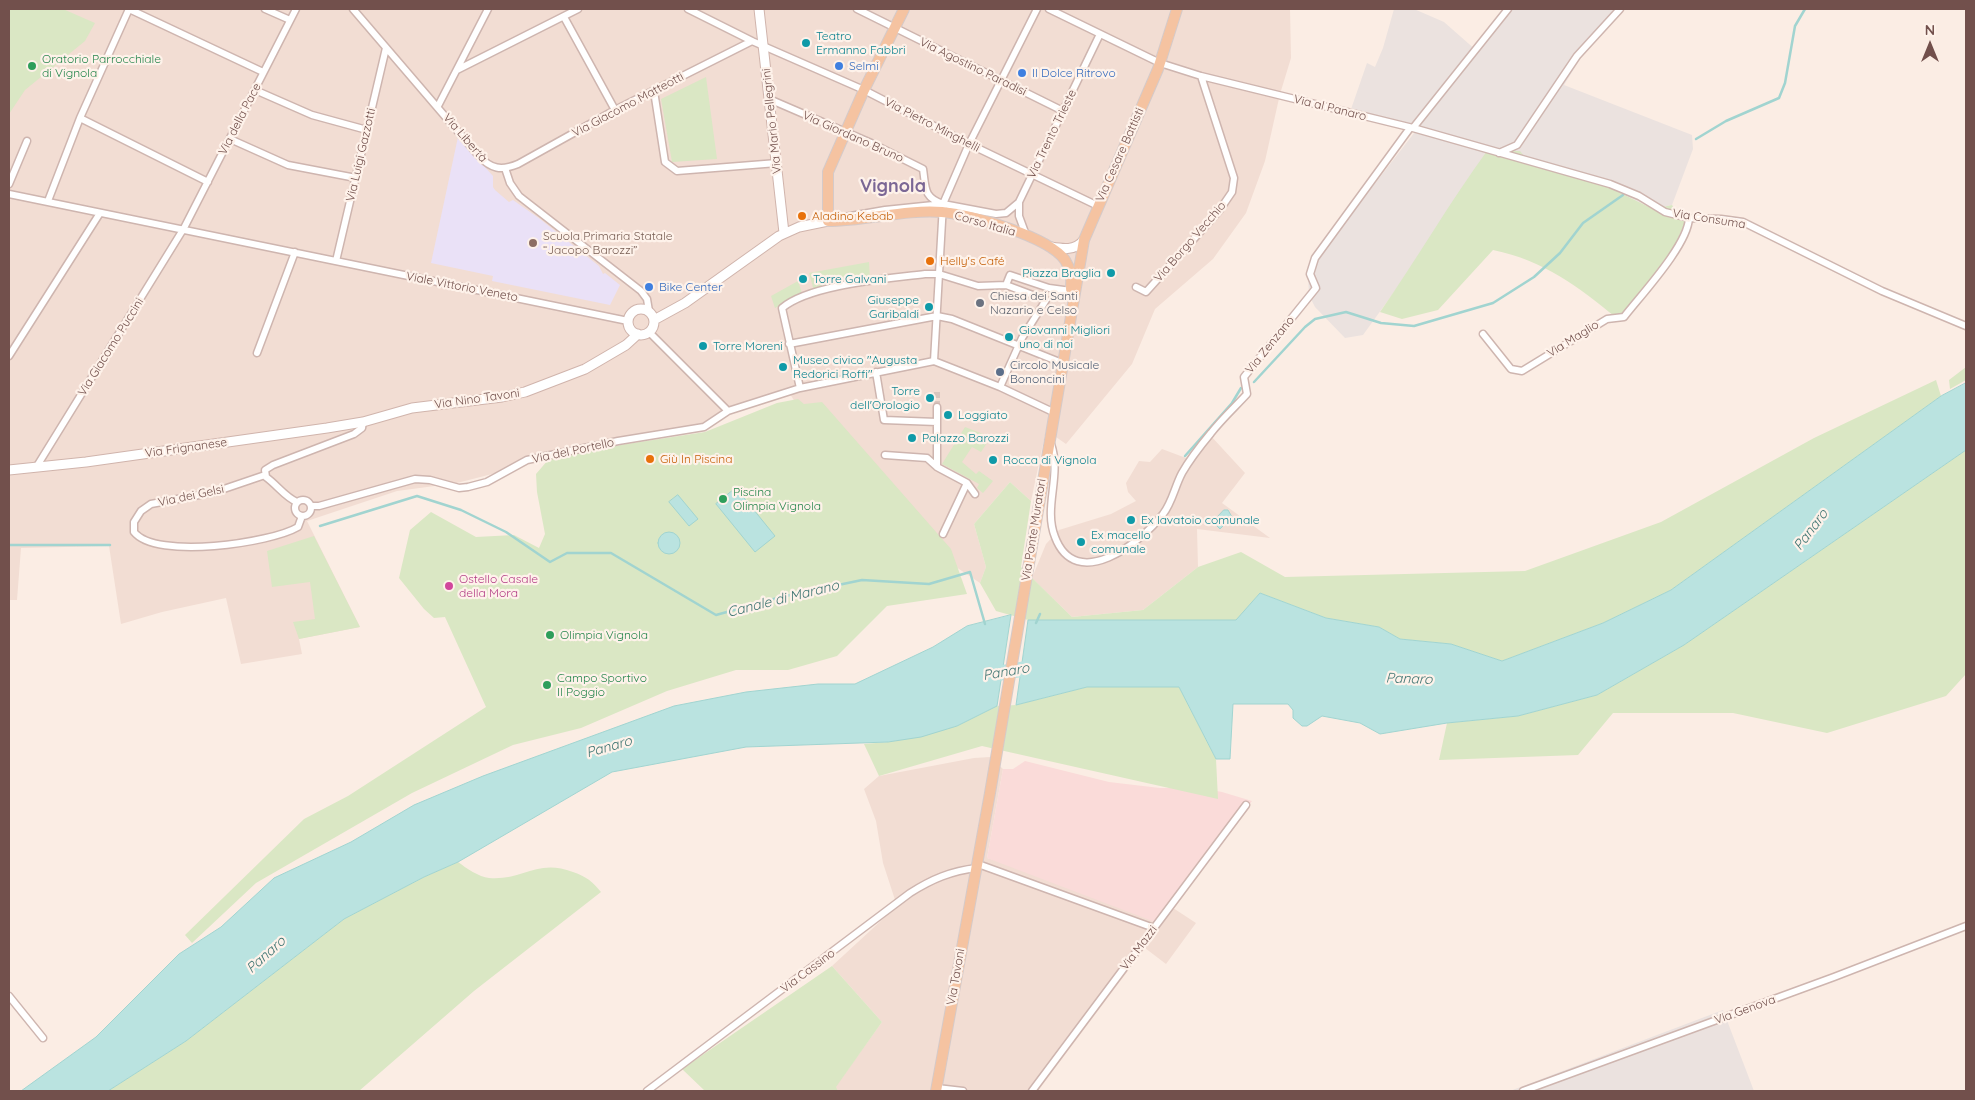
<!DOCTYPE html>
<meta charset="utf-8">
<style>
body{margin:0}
#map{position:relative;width:1975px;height:1100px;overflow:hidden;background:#fbede4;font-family:Quicksand,sans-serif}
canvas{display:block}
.frame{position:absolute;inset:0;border:10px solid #72504c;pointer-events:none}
.north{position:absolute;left:1905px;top:20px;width:50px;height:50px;-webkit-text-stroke:4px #fef2ea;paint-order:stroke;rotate:0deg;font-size:14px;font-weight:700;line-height:20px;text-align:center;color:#72504c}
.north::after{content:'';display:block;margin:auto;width:18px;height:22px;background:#72504c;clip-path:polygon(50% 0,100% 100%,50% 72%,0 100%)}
</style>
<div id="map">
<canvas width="1975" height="1100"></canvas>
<div class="frame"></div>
<div class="north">N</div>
</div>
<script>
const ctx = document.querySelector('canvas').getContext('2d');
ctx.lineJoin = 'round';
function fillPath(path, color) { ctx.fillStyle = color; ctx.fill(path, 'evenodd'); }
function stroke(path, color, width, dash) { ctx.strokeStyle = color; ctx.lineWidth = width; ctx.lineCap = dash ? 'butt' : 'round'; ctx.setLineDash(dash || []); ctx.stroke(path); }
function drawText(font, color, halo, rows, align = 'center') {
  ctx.font = font + ' Quicksand,sans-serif'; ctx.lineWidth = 4.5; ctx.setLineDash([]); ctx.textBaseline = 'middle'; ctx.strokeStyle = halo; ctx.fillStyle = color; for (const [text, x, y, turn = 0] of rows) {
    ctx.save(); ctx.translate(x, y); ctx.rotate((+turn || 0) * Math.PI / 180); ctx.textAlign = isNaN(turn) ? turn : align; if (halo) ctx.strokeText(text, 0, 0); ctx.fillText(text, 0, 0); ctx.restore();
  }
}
const residential = new Path2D(`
 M9 9H1290L1291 58 1280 94 1265 161 1246 213 1213 259 1155 309 1132 364 1066 444 1046 430 1031 501 1010 482 974 524 986 567 980 583 929 549 821 444 790 394 735 411 692 429 532 458 496 473 457 483 397 491 307 521 360 627 299 639 302 654 241 664 226 598 162 612 121 624 109 546 21 548 17 600H9Z
 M1210 435 1245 473 1222 503 1270 538 1197 529 1198 567 1143 610 1072 617 1032 578 1046 544 1059 530 1111 514 1136 501 1128 492 1126 483 1139 461 1150 462 1162 449 1186 458Z
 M990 757 1003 769 987 858 1170 906 1196 923 1166 964 1145 948 1038 1091H838L835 1087 882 1022 832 966 897 906 883 863 876 821 864 789 879 776 974 758Z`);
const commercial = new Path2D(`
 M1025 761 1109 782 1160 788H1175L1185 785 1222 792 1252 801 1155 922 987 858 1003 769H1013Z`);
const industrial = new Path2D(`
 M1394 9H1414L1444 22 1477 51 1511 9H1619L1596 34 1564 85 1692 135 1693 149 1672 205 1653 209 1594 180 1402 281 1363 335 1345 338 1315 307 1309 295 1308 274 1328 244 1418 128 1349 115 1367 63 1375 67 1383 48Z
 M1723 1010 1754 1091H1510L1665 1032Z`);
const education = new Path2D(`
 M458 137 493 176V187L495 190 509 202 513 200 540 219 599 266 603 274 605 273 620 285 610 305 492 281 493 276 431 263Z`);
const green = new Path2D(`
 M9 9H63L95 23 85 41 25 90 9 114Z
 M706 77 717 159 672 162 661 99Z
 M1487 151H1520L1528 161 1594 180 1653 209 1672 205 1685 222 1664 272 1618 319C1577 286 1545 261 1493 250L1438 310 1402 319 1380 312C1417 259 1449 203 1487 151Z
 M869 262 870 279 814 291 809 273Z
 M798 281 802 293 775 308 771 296Z
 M1966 367V380L1950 389 1949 380Z
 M1936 380 1941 396 1671 590 1603 623 1502 661 1451 644 1400 639 1379 627 1326 618 1260 593 1237 620H1028L996 611 980 583 986 567 974 524 1010 482 1031 501 1021 567 1072 617 1143 610 1198 567 1241 552 1285 577 1525 571 1661 522 1814 438Z
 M798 399 804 404 822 402 951 549 967 594 887 606 837 656 788 670H736L667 691 581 728 513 745 412 793 256 883 192 943 185 935 304 819 348 796 486 707 445 617 434 618 424 609 399 578 410 530 431 512 476 537 514 535 539 548 545 534 537 492 536 474 548 460 594 449 705 432 777 403Z
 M965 427 991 437 981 452 972 447 962 462 976 474 979 471 993 481 983 493 977 488 979 484 942 464Z
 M1966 450V674L1946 696 1827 733 1733 713H1613L1578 755 1439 760 1447 723 1518 716 1597 695 1684 645Z
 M314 536 360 627 299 639 293 622 315 619 310 582 272 587 267 551Z
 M1087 687H1179L1216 759 1218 799 982 746 879 776 864 744 888 742 957 726 997 706 1016 705Z
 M458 862C466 868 479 877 489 878 522 881 537 858 573 872 587 877 592 881 601 892L474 991 359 1091H108L186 1041 344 919 424 877Z
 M832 966 882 1022 836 1087 838 1091H705L682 1069Z`);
const water = new Path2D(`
 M1966 383V450L1684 645 1597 695 1518 716 1447 723 1380 734 1360 723 1322 716 1307 726H1302L1293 718V710L1288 704H1233L1230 759H1216L1179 687H1087L1016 705 1028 620H1236L1260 593 1326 618 1379 627 1400 639 1451 644 1502 661 1603 623 1671 590 1941 396Z
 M736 488 775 536 755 552 716 504Z
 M678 495 698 519 689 526 669 502Z
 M1224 510H1228L1232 517 1220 529 1213 522Z
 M658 543a11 11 0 1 1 22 0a11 11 0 1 1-22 0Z
 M1011 615 997 706 957 726 921 737 888 742 746 747 612 772 458 862 424 877 344 919 186 1041 108 1091H21L96 1037 179 954 221 927 274 878 351 842 414 805 483 776 674 706 746 692 818 684H855L933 647 967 626Z`);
const stream = new Path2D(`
 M1696 139 1726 121 1779 98 1785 83 1795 26 1805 9
 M1254 382 1305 327 1315 319 1346 312 1381 323 1414 326 1493 303 1534 277 1560 253 1583 223 1623 195
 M1185 456 1232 403 1241 388
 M320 526 417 496 461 510 506 532 550 562 567 553H611L716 615 781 597 862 580 929 584 970 572 985 624
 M9 545H110
 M1036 623 1040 614`);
const river = new Path2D(`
 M983 676 1041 666`);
const streetTunnel = new Path2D(`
 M937 407V390`);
const street = new Path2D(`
 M129 9 263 72
 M265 9 290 20
 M353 9 479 156C491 169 501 171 518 164L615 110 752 41
 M688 9 752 41 864 90 969 144 1098 206
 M857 9 1063 111
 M1049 9 1160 63 1201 76 1413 128 1610 184 1639 196 1665 212 1689 218 1721 219 1743 222 1882 291 1966 326
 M564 17 615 110
 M457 70 578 9
 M255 90 312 115 367 130
 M654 91 665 162 677 171 777 163
 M769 99 871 143 923 169C926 188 923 197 943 204
 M438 106 488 9
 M80 118 208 182
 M1413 128 1508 9
 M230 139 288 165 356 178
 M1499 153 1517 145 1577 56 1620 9
 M505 168 510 183 519 196 641 291 647 299 649 311
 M9 184 27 141
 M9 194 628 321
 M48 201 80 118 129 9
 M839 218 885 210 943 204 996 214 1006 213 1018 203
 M1026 235 1019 216V202L1100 34
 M336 261 386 48
 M1136 287 1146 292 1219 211 1232 192 1234 178 1201 76
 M649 332 728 411
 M1483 334 1511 369 1522 371 1607 319 1624 317C1641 295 1688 245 1689 218
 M789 344 937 316 952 319 1062 363
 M257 353 295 252
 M9 356 100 213
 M934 361 943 204 969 144 1037 9
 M934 361 1000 387 1053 412
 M876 372 884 420 937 422
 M1000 387 1022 338 1046 300 1006 285 1010 275 1049 288 1071 291
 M800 388 782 308C811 284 887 279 925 274H939L978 286 1006 285
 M937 407V467
 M1051 444C1062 476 1043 507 1055 537 1076 593 1141 543 1163 514 1172 503 1175 486 1182 473 1190 459 1201 445 1211 433 1222 419 1235 407 1247 394L1244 377 1316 288 1310 274 1315 258 1410 128
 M885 455 927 458 937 467 967 483 975 494
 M37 466 184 228 296 9
 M265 475 215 492 151 504 141 511 134 522V532C156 560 271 543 298 527L302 516
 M295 508a8 8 0 1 1 16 0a8 8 0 1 1-16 0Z
 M297 502C286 498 277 485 266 477L265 470 273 465 354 434 362 428 363 422
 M311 506H319L415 479 430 480 459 488 468 487 487 482 527 460 618 441 704 427 728 411 800 388 934 361
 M943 534 967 483
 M978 864 1154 928
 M9 996 43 1038
 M937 1088 963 1091
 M647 1091 910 893C932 879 951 871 977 868
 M1032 1091 1246 805
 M1523 1091 1834 977 1966 926`);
const secondary = new Path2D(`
 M759 9 784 233
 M1051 247C1063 249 1075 251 1084 240
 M628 322a13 13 0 1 1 26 0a13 13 0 1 1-26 0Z
 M654 320 685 303 779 236 799 227 828 221
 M9 470 86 462 327 428 363 422 412 408 502 397 525 392 585 369 626 345 638 334`);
const primary = new Path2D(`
 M904 9 864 90 828 172V221C865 221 906 209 942 212 971 215 1048 236 1065 260 1071 269 1072 279 1071 289
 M936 1091 990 793 1084 240 1158 69 1177 9`);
const markers = [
 [806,43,5,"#0f9aa8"],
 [32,66,5,"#2e9e5b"],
 [839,66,5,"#3f7fe0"],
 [1022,73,5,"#3f7fe0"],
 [802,216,5,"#e8710a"],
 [533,243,5,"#8d6e63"],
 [930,261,5,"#e8710a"],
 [1111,273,5,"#0f9aa8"],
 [803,279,5,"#0f9aa8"],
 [649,287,5,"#3f7fe0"],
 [980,303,5,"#6b7280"],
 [929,307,5,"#0f9aa8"],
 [1009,337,5,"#0f9aa8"],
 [703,346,5,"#0f9aa8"],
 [783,367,5,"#0f9aa8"],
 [1000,372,5,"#5c6f8a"],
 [930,398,5,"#0f9aa8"],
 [948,415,5,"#0f9aa8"],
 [912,438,5,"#0f9aa8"],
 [650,459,5,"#e8710a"],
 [993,460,5,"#0f9aa8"],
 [723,499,5,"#2e9e5b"],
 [1131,520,5,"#0f9aa8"],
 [1081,542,5,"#0f9aa8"],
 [449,586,5,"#d1479c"],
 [550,635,5,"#2e9e5b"],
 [547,685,5,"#2e9e5b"]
];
const cultureNames = [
 ["Teatro",816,36],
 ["Ermanno Fabbri",816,50],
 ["Piazza Braglia",1101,273,"right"],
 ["Torre Galvani",813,279],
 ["Giuseppe",919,300,"right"],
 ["Garibaldi",919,314,"right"],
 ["Giovanni Migliori",1019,330],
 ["uno di noi",1019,344],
 ["Torre Moreni",713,346],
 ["Museo civico \"Augusta",793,360],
 ["Redorici Roffi\"",793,374],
 ["Torre",920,391,"right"],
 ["dell'Orologio",920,405,"right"],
 ["Loggiato",958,415],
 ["Palazzo Barozzi",922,438],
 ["Rocca di Vignola",1003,460],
 ["Ex lavatoio comunale",1141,520],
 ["Ex macello",1091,535],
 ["comunale",1091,549]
];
const leisureNames = [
 ["Oratorio Parrocchiale",42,59],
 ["di Vignola",42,73],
 ["Piscina",733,492],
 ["Olimpia Vignola",733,506],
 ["Olimpia Vignola",560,635],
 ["Campo Sportivo",557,678],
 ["Il Poggio",557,692]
];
const shopNames = [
 ["Selmi",849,66],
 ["Il Dolce Ritrovo",1032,73],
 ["Bike Center",659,287]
];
const streetNames = [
 ["Via Agostino Paradisi",973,67,26],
 ["Via Giacomo Matteotti",628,105,-28],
 ["Via al Panaro",1330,108,14],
 ["Via della Pace",240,119,-63],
 ["Via Mario Pellegrini",772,121,-96],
 ["Via Pietro Minghelli",932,125,27],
 ["Via Trento Trieste",1052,134,-64],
 ["Via Giordano Bruno",853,137,24],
 ["Via Libertà",465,138,49],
 ["Via Luigi Gazzotti",361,155,-77],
 ["Via Cesare Battisti",1120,155,-66],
 ["Via Consuma",1709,219,9],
 ["Corso Italia",985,224,16],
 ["Via Borgo Vecchio",1190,242,-49],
 ["Viale Vittorio Veneto",462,287,11],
 ["Via Maglio",1573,339,-32],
 ["Via Zenzano",1270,345,-51],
 ["Via Giacomo Puccini",111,347,-58],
 ["Via Nino Tavoni",477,399,-8],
 ["Via Frignanese",186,448,-8],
 ["Via del Portello",573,451,-12],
 ["Via dei Gelsi",191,496,-12],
 ["Via Ponte Muratori",1034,530,-81],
 ["Via Mazzi",1139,948,-53],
 ["Via Cassino",808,971,-37],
 ["Via Tavoni",956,977,-80],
 ["Via Genova",1745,1010,-20]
];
const foodNames = [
 ["Aladino Kebab",812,216],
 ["Helly's Café",940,261],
 ["Giù In Piscina",660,459]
];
const educationNames = [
 ["Scuola Primaria Statale",543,236],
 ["“Jacopo Barozzi”",543,250]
];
const worshipNames = [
 ["Chiesa dei Santi",990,296],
 ["Nazario e Celso",990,310]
];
const serviceNames = [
 ["Circolo Musicale",1010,365],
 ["Bononcini",1010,379]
];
const hotelNames = [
 ["Ostello Casale",459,579],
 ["della Mora",459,593]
];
const waterNames = [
 ["Panaro",1811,530,-53],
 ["Canale di Marano",783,599,-14],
 ["Panaro",1006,672,-10],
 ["Panaro",1409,679,2],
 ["Panaro",609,747,-16],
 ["Panaro",266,955,-42]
];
const districtNames = [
 ["Vignola",893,187]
];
fillPath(residential, '#f2ddd3');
fillPath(commercial, '#fadbd9');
fillPath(industrial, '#ebe2df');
fillPath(education, '#eae1f7');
fillPath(green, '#dae7c4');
fillPath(water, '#bae3e0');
stroke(water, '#a1d4d0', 1);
stroke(stream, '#a1d4d0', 2.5);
stroke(river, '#bae3e0', 15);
stroke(streetTunnel, '#d9c6be', 6, [6, 3]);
stroke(street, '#ceb5af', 9);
stroke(secondary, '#d0b4ac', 11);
stroke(primary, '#d5cac9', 12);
stroke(street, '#fff', 6);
stroke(secondary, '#fff', 9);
stroke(primary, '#f5c3a1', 10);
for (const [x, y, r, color] of markers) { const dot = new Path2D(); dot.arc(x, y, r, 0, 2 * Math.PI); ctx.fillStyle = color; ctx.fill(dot); stroke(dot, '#fef2ea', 2); }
drawText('12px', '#0d838f', '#fef2ea', cultureNames, 'left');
drawText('12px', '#27864d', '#fef2ea', leisureNames, 'left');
drawText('12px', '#366cbe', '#fef2ea', shopNames, 'left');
drawText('12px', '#72504c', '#fef2ea', streetNames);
drawText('12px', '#c56008', '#fef2ea', foodNames, 'left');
drawText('12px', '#785e54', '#fef2ea', educationNames, 'left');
drawText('12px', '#5b616d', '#fef2ea', worshipNames, 'left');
drawText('12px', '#4e5e75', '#fef2ea', serviceNames, 'left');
drawText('12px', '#b23c85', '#fef2ea', hotelNames, 'left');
drawText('italic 14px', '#407673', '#fef2ea', waterNames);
drawText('bold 18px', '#7b6795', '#fef2ea', districtNames);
</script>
